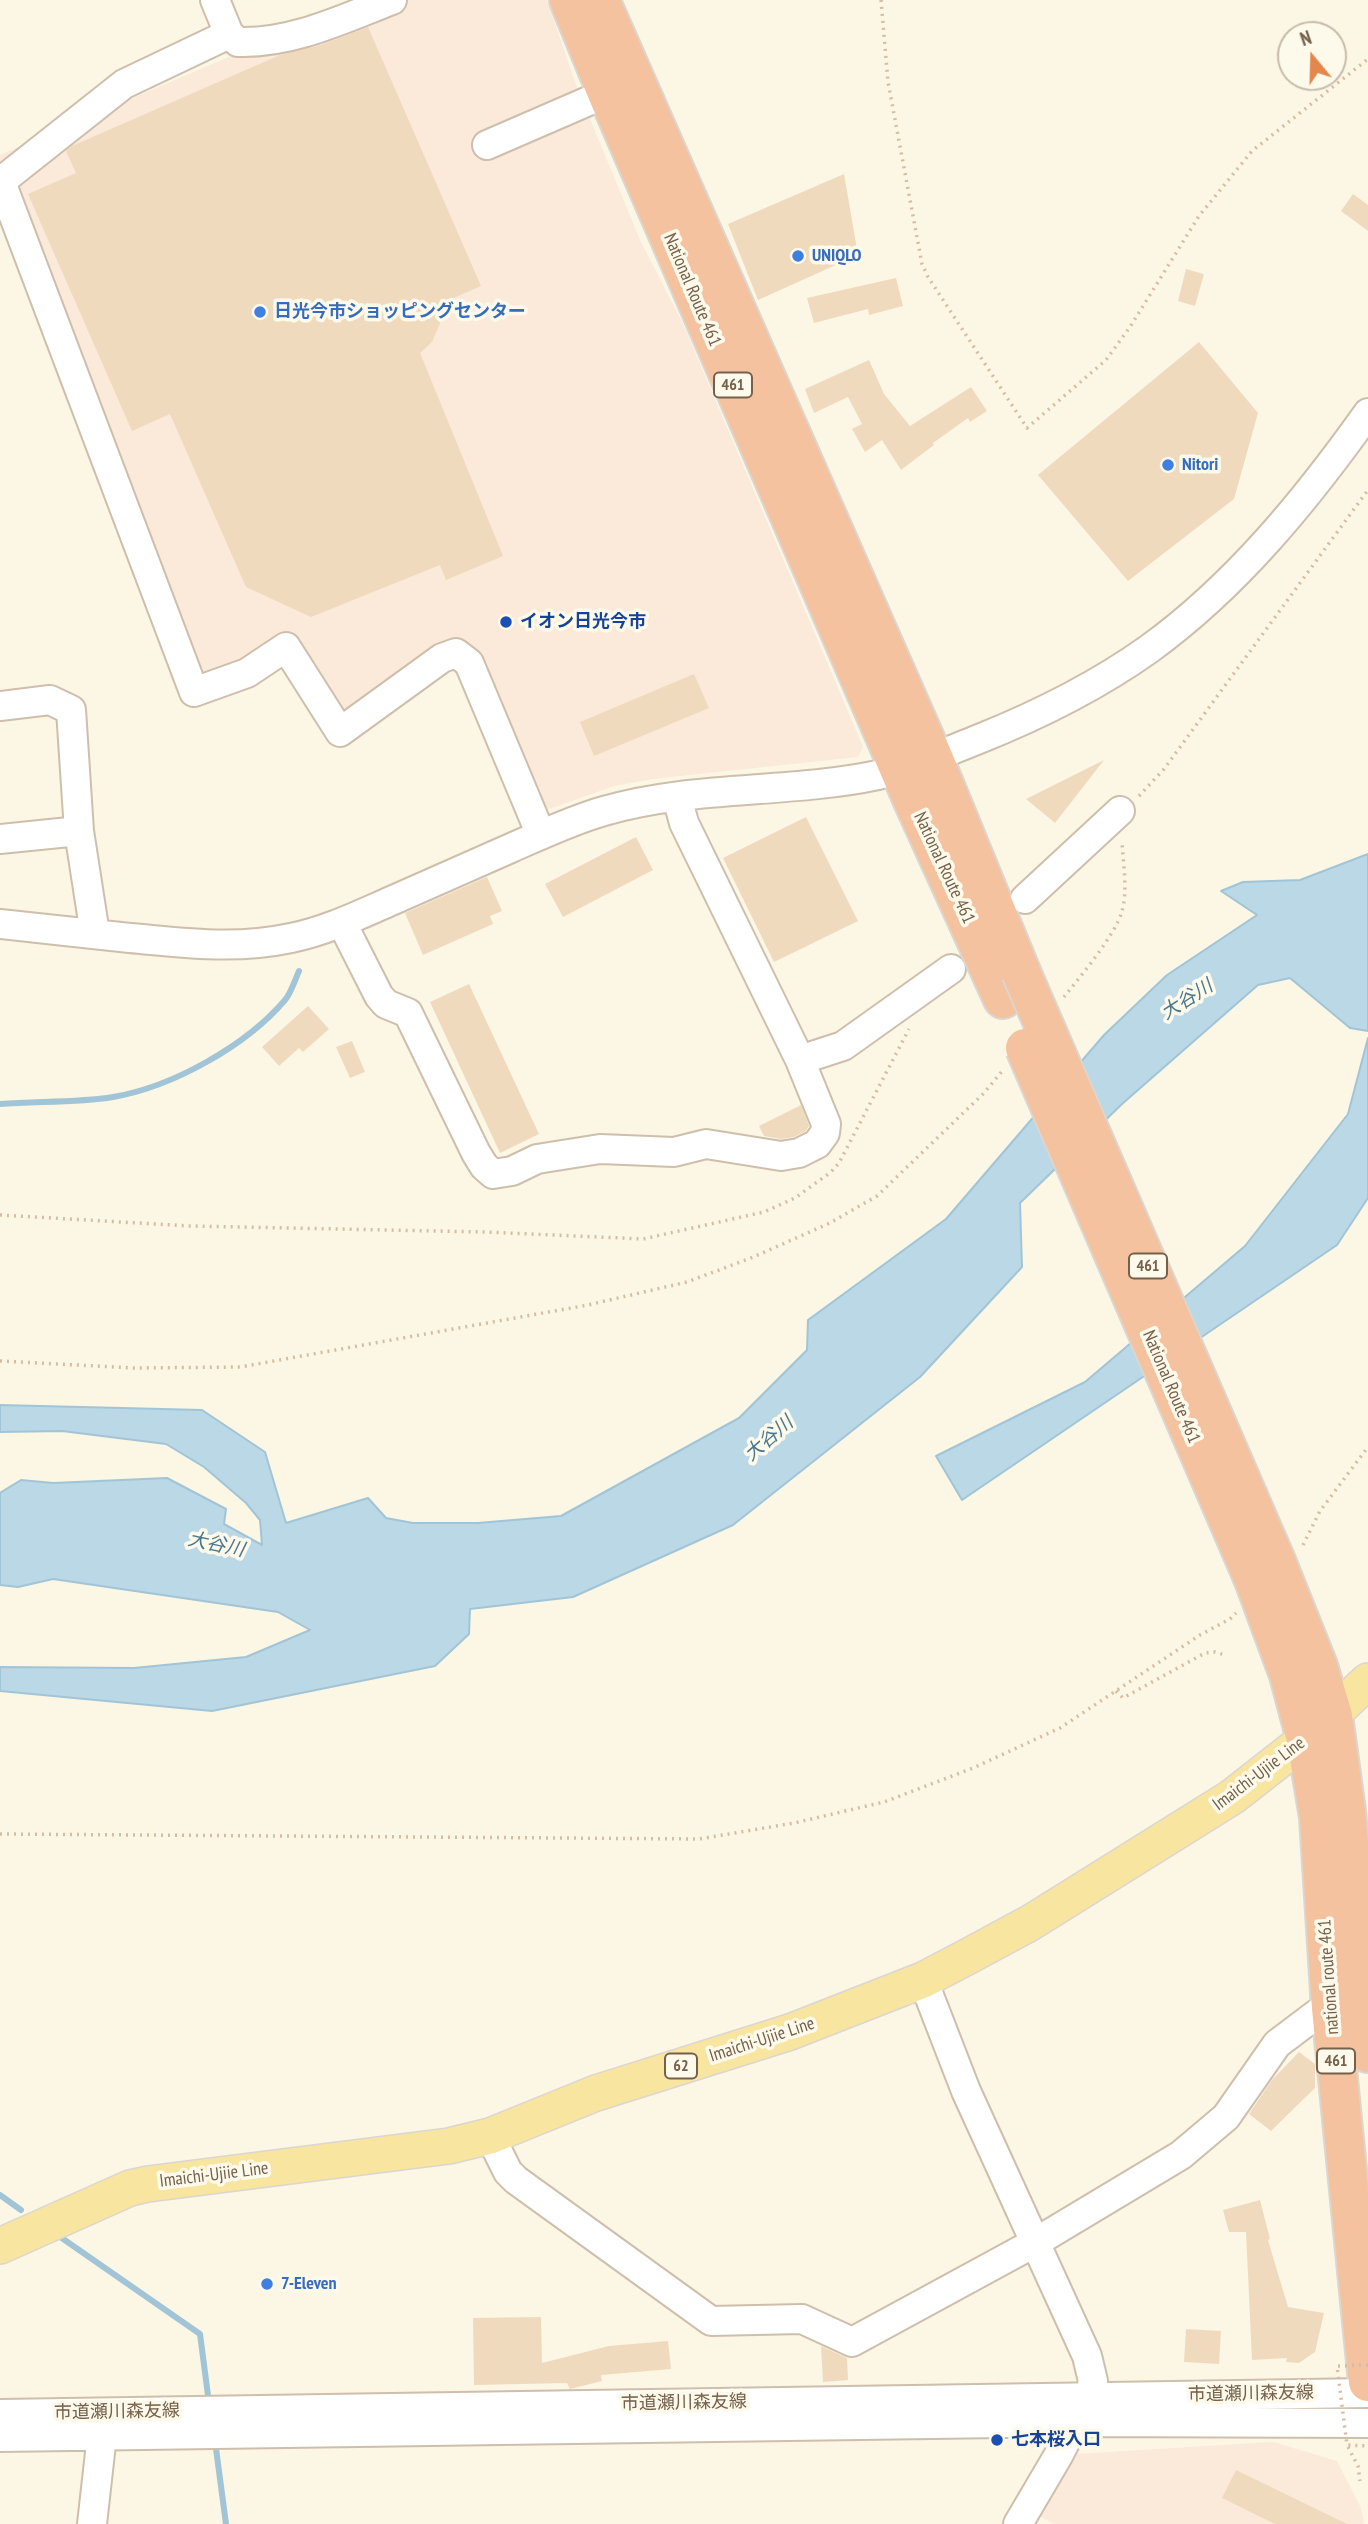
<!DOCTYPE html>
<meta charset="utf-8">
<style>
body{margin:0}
#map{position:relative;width:1368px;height:2524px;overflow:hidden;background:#fcf6e5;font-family:"PT Sans Narrow",sans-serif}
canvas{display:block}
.north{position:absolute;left:1277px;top:21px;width:70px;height:70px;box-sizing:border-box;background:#fefaeb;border:2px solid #c7bcab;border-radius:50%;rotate:341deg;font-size:19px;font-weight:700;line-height:28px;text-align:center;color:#74604b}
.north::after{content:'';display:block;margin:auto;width:24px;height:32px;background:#e2874e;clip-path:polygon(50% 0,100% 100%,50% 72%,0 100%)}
</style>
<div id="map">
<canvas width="1368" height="2524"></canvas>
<div class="north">N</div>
</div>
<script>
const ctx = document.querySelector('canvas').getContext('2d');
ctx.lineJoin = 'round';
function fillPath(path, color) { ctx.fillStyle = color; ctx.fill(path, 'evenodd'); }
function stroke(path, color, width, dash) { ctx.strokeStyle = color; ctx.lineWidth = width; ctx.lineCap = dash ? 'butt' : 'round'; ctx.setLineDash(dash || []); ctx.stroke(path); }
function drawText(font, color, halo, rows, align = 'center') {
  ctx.font = font + ' "PT Sans Narrow","Noto Sans JP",sans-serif'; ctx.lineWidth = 7; ctx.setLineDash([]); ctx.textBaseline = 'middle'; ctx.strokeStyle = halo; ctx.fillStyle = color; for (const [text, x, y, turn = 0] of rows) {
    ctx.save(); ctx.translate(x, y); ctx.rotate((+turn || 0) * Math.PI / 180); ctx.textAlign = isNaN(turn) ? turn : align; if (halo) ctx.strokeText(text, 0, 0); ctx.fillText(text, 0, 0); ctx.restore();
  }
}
const commercial = new Path2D(`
 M362 0H547L576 85 640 240 683 324 863 747 858 757 652 779 614 786 544 811 475 652 341 714 289 637 240 663 199 679 0 164V155Z
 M1273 2442 1337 2461 1361 2508 1364 2524H1054L1036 2514 1076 2454Z`);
const water = new Path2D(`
 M1368 854V1031L1350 1028 1290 978 1258 985 1122 1104 1020 1203 1022 1267 920 1377 733 1525 573 1597 470 1609 469 1634 435 1666 212 1711 0 1691V1667L134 1668 246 1657 310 1630 278 1612 53 1579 18 1587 0 1585V1493L21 1480 53 1483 167 1478 226 1509 224 1524 262 1545 260 1520 246 1503 204 1467 166 1444 62 1431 0 1432V1405L202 1410 265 1452 286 1523 368 1498 386 1518 413 1523H478L561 1516 739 1418 807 1350 808 1320 946 1219 1104 1035 1167 975 1257 915 1221 891 1243 882 1300 880Z
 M1368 1038V1198L1337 1245 962 1500 936 1456 1085 1382 1245 1246 1348 1114Z`);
const stream = new Path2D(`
 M0 1104C38 1101 76 1103 113 1097 172 1087 246 1046 285 1000 291 993 295 980 299 971
 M0 2195 21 2210
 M56 2234 200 2334 209 2403
 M215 2441 226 2524`);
const building = new Path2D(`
 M368 27 481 286 440 304 441 321 432 342 420 353 503 556 446 580 440 565 311 617 246 587 170 414 132 431 28 194 76 173 66 151 72 146 280 55 321 45Z
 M844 174 858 255 758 300 728 224Z
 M1353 194 1368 205V231L1341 211Z
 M1186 269 1204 274 1195 306 1178 301Z
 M896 278 903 306 869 315 868 309 814 323 807 298Z
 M1199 342 1258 413 1234 499 1128 581 1038 475Z
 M869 360 884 394 910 426 971 387 987 411 970 422 968 418 933 443 934 445 901 470 882 440 865 452 852 429 862 424 848 397 814 413 805 389Z
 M694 674 709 708 594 756 580 722Z
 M1104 760 1055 823 1026 799Z
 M806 817 858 921 774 962 723 858Z
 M636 837 653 870 563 917 545 884Z
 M487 877 502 911 490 916 493 924 423 955 405 913Z
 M469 984 539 1134 500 1153 430 1002Z
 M308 1006 329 1029 303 1052 299 1048 279 1066 262 1047Z
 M352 1041 365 1072 350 1078 336 1047Z
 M801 1105 809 1126 806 1131 794 1137 781 1139 764 1136 759 1126Z
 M1299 2052 1315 2064V2088L1271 2131 1249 2114 1272 2080Z
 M1260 2200 1270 2239 1268 2240 1288 2307 1324 2313 1315 2352 1299 2363 1286 2362 1287 2358 1252 2360 1246 2232H1229L1223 2210Z
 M541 2317 542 2363 609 2346 668 2341 671 2369 601 2375 602 2381 570 2389 567 2383 474 2385 473 2318Z
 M1186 2329 1221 2331 1219 2364 1184 2362Z
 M821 2346 847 2358 848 2380 823 2382Z
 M1236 2470 1347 2524H1275L1222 2498Z`);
const path = new Path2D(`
 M881 0 888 82 922 264 928 277 1027 428 1106 360 1130 327 1199 216 1252 151 1368 59
 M1139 796 1164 769 1368 490
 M1064 997C1080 977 1116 934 1122 911 1128 889 1123 864 1122 841
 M0 1215 190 1226 485 1232 643 1239 764 1212 795 1198 831 1172 839 1163 909 1029
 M0 1361 134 1368 240 1367 588 1305 687 1282 751 1258 830 1223 877 1196 984 1093 1003 1070
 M1303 1545 1320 1511 1368 1447
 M1116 1691 1123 1698 1205 1653 1215 1652 1225 1655
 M0 1834 699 1839 794 1823 884 1802 973 1768 1060 1728 1200 1635 1230 1619 1236 1613
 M1348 2447 1358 2466 1360 2481`);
const minor = new Path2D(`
 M215 0 229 34 124 84 4 179V190L194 692 247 673 286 647 340 732 442 658 456 653 469 663 541 835
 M229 34 238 42C291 44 343 19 392 0
 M487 145 607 93
 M0 706 50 700 71 710 79 831 95 934
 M0 839 79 831
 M1025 899 1120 811
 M342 923 379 996 386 1004 408 1013 476 1153 484 1166 493 1174 512 1171 537 1159 600 1149 674 1152 706 1144 781 1156 799 1153 817 1144 825 1133 826 1124 800 1060 684 823 677 797
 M0 924C43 929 87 933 130 938 187 943 234 950 291 938 326 931 359 915 391 901 431 883 471 866 511 848 541 835 572 820 604 811 693 785 788 794 878 775 913 767 946 752 979 739 1039 715 1097 686 1149 649 1236 586 1306 500 1368 413
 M800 1060 843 1046 951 969
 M923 1980 966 2091 1087 2356 1093 2381 1089 2396 1058 2456 1018 2524
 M490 2136 508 2172 516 2180 711 2321 802 2319 852 2342 1036 2242 1181 2155 1226 2117 1277 2044 1322 2010 1331 2008 1345 1999
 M0 2414 1368 2393
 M0 2437 1075 2422 1368 2423
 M92 2524 102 2435`);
const major = new Path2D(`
 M0 2246 130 2188 148 2184 449 2146 490 2136 596 2093 790 2032 923 1980 965 1958 1030 1923 1232 1797 1306 1739 1368 1681`);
const highway = new Path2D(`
 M569 0 607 93 913 801 1003 999
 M600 0 933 757 1021 972
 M1276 1561 1318 1666 1333 1716 1346 1811 1368 2053
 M1254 1580 1289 1675 1306 1739 1319 1817 1331 2008 1368 2382`);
const pathBridge = new Path2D(`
 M1368 2365 1337 2366 1347 2445 1368 2446`);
const highwayBridge = new Path2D(`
 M1021 972 1276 1561
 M1025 1048 1254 1580`);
const markers = [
 [798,256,7,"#3f7fe0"],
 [260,312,7,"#3f7fe0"],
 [1168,465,7,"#3f7fe0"],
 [506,622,7,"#1a4fb4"],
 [267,2284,7,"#3f7fe0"],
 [997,2440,7,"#1a4fb4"]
];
const shields = [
 [733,385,38],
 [1148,1266,38],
 [1336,2061,38],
 [681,2066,32]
];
const shieldNames = [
 ["461",733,385],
 ["461",1148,1266],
 ["461",1336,2061],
 ["62",681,2066]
];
const shopNames = [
 ["UNIQLO",812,256],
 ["日光今市ショッピングセンター",274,312],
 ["Nitori",1182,465],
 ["7-Eleven",281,2284]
];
const streetNames = [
 ["National Route 461",692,290,67],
 ["National Route 461",944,868,65],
 ["National Route 461",1171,1387,67],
 ["Imaichi-Ujiie Line",1259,1774,-37],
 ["national route 461",1329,1977,-94],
 ["Imaichi-Ujiie Line",762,2040,-18],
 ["Imaichi-Ujiie Line",214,2175,-7],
 ["市道瀬川森友線",1251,2394,-1],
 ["市道瀬川森友線",684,2403,-1],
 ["市道瀬川森友線",117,2412,-1]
];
const transitNames = [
 ["イオン日光今市",520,622],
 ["七本桜入口",1011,2440]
];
const waterNames = [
 ["大谷川",1187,1000,-33],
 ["大谷川",769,1439,-41],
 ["大谷川",216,1545,12]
];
fillPath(commercial, '#fbe9d9');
fillPath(water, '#bad8e5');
stroke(water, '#a1c5d6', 2);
stroke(stream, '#a1c5d6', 6);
fillPath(building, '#f0dabe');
stroke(minor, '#cdbfac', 32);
stroke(major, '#dbd6d0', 38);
stroke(highway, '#dbd6d0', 42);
stroke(path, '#d5bda1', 3.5, [2, 5]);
stroke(minor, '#fff', 28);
stroke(major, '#f8e5a0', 35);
stroke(highway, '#f4c29e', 38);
stroke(highwayBridge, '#dbd6d0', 42, []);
stroke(pathBridge, '#d5bda1', 3.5, [2, 5]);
stroke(highwayBridge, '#f4c29e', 38);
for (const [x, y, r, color] of markers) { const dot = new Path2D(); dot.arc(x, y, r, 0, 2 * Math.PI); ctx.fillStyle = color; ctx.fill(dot); stroke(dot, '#fefaeb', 2.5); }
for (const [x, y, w] of shields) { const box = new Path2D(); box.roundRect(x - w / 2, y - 12.5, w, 25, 5); ctx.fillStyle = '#fefaeb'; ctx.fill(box); stroke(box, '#74604b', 2); }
drawText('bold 16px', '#74604b', null, shieldNames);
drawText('bold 18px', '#366cbe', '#fefaeb', shopNames, 'left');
drawText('18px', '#74604b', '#fefaeb', streetNames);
drawText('bold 18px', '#164399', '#fefaeb', transitNames, 'left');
drawText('italic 19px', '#49778d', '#fefaeb', waterNames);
</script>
